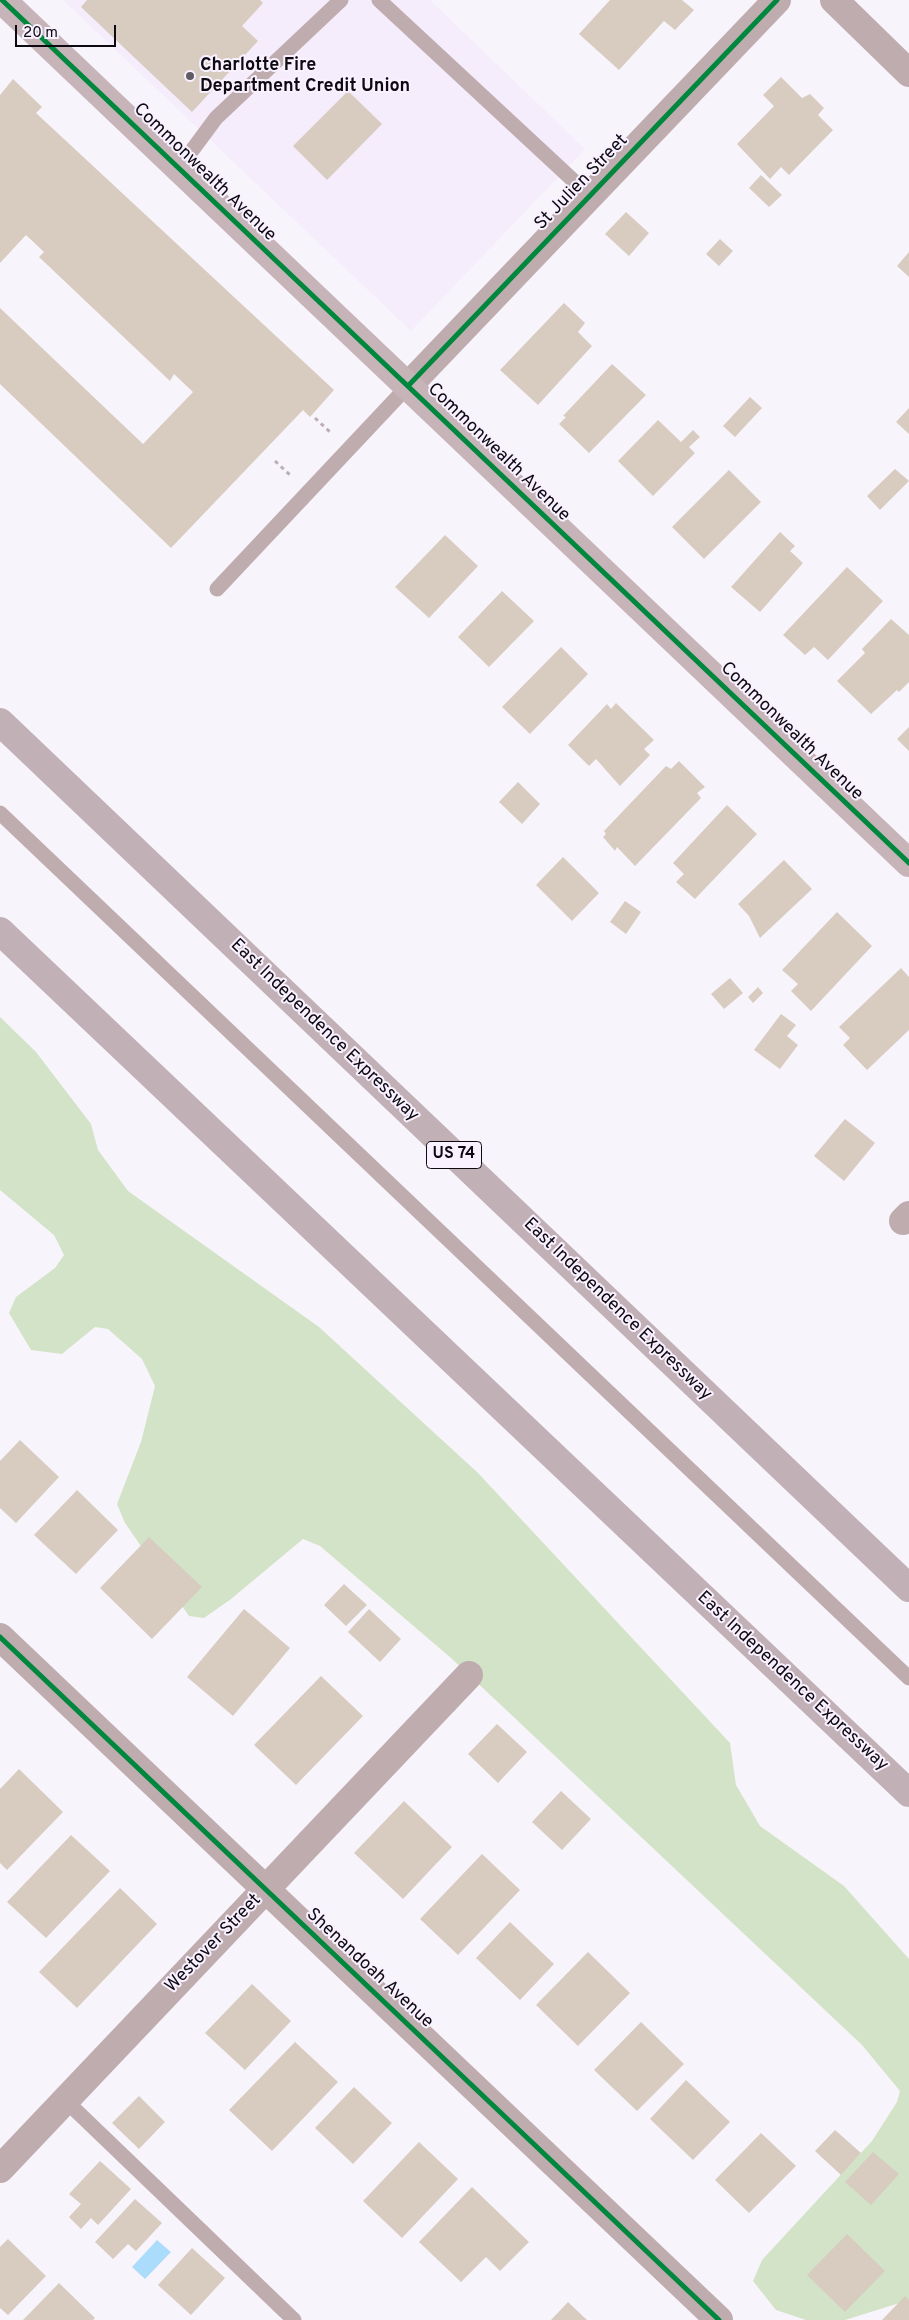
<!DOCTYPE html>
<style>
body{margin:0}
#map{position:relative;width:909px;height:2320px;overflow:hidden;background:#f8f4fc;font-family:Overpass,sans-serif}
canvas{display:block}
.scale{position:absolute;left:15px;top:25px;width:101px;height:22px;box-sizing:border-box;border:2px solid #0e0a11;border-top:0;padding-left:6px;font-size:15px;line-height:18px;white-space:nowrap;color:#0e0a11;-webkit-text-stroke:4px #f9f1ff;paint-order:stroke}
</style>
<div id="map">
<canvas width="909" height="2320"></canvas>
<div class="scale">20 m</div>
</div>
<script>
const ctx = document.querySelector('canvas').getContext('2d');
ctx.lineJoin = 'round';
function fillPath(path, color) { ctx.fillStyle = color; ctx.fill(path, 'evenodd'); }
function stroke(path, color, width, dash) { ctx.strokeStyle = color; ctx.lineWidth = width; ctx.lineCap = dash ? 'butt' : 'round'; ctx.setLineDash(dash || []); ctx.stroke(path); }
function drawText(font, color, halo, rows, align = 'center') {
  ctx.font = font + ' Overpass,sans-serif'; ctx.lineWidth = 4; ctx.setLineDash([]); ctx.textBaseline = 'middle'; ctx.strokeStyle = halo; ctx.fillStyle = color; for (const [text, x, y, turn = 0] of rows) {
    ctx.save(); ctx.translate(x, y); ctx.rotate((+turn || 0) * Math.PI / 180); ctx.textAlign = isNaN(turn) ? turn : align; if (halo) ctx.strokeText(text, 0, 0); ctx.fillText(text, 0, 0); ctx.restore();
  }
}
const built = new Path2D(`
 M63 0H430L585 149 411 331Z`);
const green = new Path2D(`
 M0 1017 36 1052 91 1124 98 1150 128 1191 319 1327 478 1473 730 1743 736 1785 760 1826 844 1886 909 1959V2300L845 2320H806L776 2310 753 2281 762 2260 872 2141 897 2102 900 2091 862 2045 451 1658 320 1546 303 1539 231 1599 204 1618 189 1616 125 1523 117 1504 141 1442 155 1386 142 1359 108 1329 95 1327 62 1354 31 1350 9 1313 16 1297 55 1268 64 1255 54 1235 0 1190Z`);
const water = new Path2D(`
 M157 2240 171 2252 145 2279 132 2267Z`);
const building = new Path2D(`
 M87 0H260L263 3 242 26 258 41 192 112 81 7Z
 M610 0H682L694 10 675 30 664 21 619 70 579 34Z
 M781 77 802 98 810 94 824 108 818 115 833 130 789 175 781 167 770 179 737 144 774 106 763 95Z
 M13 79 42 107 36 113 334 390 310 417 303 410 171 548 0 384V308L143 444 193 392 174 374 170 381 39 257 44 252 26 235 0 263V95Z
 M348 91 382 124 327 180 293 146Z
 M761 175 782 195 769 207 749 188Z
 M626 212 649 233 629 256 605 234Z
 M720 239 733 251 719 266 706 254Z
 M909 252V277L897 266Z
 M564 303 585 323 578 332 592 346 538 405 500 370Z
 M612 364 646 395 589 453 559 424 566 417 563 416Z
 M750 397 762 408 735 437 723 426Z
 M909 408V434L896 422Z
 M658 420 681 442 693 430 700 437 689 447 695 453 653 496 618 461Z
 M895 469 909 481 880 510 867 496Z
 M729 470 761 502 704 559 672 527Z
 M780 532 795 546 790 551 803 563 760 612 731 587Z
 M445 535 478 566 429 618 395 587Z
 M847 567 883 601 828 660 814 647 805 655 783 635Z
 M502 591 534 621 489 667 458 637Z
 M891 619 909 635V682L899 692 897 690 871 714 837 681 865 653 862 649Z
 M561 647 588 674 530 734 502 707Z
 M616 703 654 740 644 749 650 755 620 786 596 759 589 766 568 745 607 704 611 709Z
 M909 727V751L897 739Z
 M679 761 705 787 697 793 701 798 635 866 617 847 615 851 603 837 606 834 604 831 666 766 671 769Z
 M518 782 540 804 522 824 499 802Z
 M727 805 757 834 695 899 676 882 684 874 673 863Z
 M563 857 599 893 572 921 536 885Z
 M784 860 812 889 760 938 749 916 738 904Z
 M625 901 641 912 626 934 610 922Z
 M837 912 872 946 811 1011 791 991 798 984 782 970Z
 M901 968 909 977V1030L867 1070 843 1045 850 1038 839 1027Z
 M730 978 743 993 724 1009 711 994Z
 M758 987 763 993 753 1003 748 997Z
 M781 1014 796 1025 787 1036 798 1045 780 1069 754 1050Z
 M845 1119 875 1143 844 1181 814 1156Z
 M20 1440 59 1477 16 1523 0 1508V1461Z
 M77 1490 118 1530 76 1574 34 1535Z
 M149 1537 202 1587 152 1639 100 1588Z
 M344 1584 367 1605 346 1626 324 1605Z
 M244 1609 290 1648 233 1716 187 1677Z
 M369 1609 401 1639 380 1662 348 1632Z
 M321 1676 363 1716 296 1785 254 1745Z
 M497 1724 527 1752 498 1783 468 1754Z
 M19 1769 63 1812 7 1870 0 1863V1789Z
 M561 1791 591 1819 562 1850 532 1822Z
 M404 1801 452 1847 403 1899 354 1853Z
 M71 1835 110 1871 46 1938 7 1902Z
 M482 1854 520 1890 458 1955 420 1919Z
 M120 1888 157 1924 77 2008 39 1972Z
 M510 1922 554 1964 520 2000 476 1958Z
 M588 1952 630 1993 578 2046 536 2005Z
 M252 1984 291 2021 245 2070 205 2033Z
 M641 2022 684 2064 637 2111 594 2070Z
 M295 2042 338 2082 272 2151 229 2110Z
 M686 2080 730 2122 693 2160 650 2119Z
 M354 2087 392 2123 353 2164 315 2128Z
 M139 2096 165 2122 139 2149 112 2123Z
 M835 2130 861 2153 841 2175 815 2151Z
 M761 2133 796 2166 749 2213 715 2180Z
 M419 2142 458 2179 402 2238 363 2201Z
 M873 2152 899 2174 871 2205 845 2182Z
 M100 2161 131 2189 98 2225 91 2218 81 2229 69 2217 81 2204 69 2194Z
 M472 2187 529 2242 500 2271 486 2257 461 2282 419 2242Z
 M135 2199 162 2223 136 2251 128 2244 113 2259 95 2242Z
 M847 2234 885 2271 845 2312 807 2275Z
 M8 2239 46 2276 8 2315 0 2308V2247Z
 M192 2248 225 2278 191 2315 158 2285Z
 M59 2283 95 2318 93 2320H23Z
 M905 2296 909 2300V2320H882Z
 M568 2302 587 2320H551Z`);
const path = new Path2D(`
 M315 418 331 433
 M275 461 291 476`);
const lane = new Path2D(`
 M379 0 590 196
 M179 168 216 118 341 0
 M217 589 408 386
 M0 813 909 1678
 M65 2100 294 2320`);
const street = new Path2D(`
 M834 0 909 73
 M408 386 777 0
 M903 1221 909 1215
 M0 1637 719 2320
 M0 2169 469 1675`);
const secondary = new Path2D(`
 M2 0 909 863`);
const highway = new Path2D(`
 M0 722 909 1588
 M0 931 909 1793`);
const cycleway = new Path2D(`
 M2 0 909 863
 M408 386 777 0
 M0 1637 719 2320`);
const markers = [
 [190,76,5,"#605c63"]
];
const shields = [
 [454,1155,55]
];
const shieldNames = [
 ["US 74",454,1155]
];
const poiNames = [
 ["Charlotte Fire",200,66],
 ["Department Credit Union",200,87]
];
const streetNames = [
 ["Commonwealth Avenue",204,173,44],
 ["St Julien Street",582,183,-46],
 ["Commonwealth Avenue",498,453,44],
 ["Commonwealth Avenue",791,732,44],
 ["East Independence Expressway",324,1031,44],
 ["East Independence Expressway",617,1310,44],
 ["East Independence Expressway",792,1682,43],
 ["Westover Street",214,1944,-46],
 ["Shenandoah Avenue",369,1969,43]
];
fillPath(built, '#f5ecfc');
fillPath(green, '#d2e3c7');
fillPath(water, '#acdcfb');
fillPath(building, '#d8ccc0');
stroke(path, '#bcafb3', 3, [4, 4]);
stroke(lane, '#bfacaf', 15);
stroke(street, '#bfacaf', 28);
stroke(secondary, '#c6b4b9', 28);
stroke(highway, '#c1b0b6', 28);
stroke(cycleway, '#00873e', 5);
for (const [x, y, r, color] of markers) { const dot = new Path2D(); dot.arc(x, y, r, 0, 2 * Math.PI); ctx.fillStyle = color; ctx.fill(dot); stroke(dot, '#f9f1ff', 2); }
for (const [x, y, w] of shields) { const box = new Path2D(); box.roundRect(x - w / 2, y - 13.5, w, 27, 4); ctx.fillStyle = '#f9f1ff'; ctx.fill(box); stroke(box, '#0e0a11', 1); }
drawText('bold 16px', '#0e0a11', null, shieldNames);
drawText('bold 18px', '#0e0a11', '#f9f1ff', poiNames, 'left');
drawText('18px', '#0e0a11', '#f9f1ff', streetNames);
</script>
